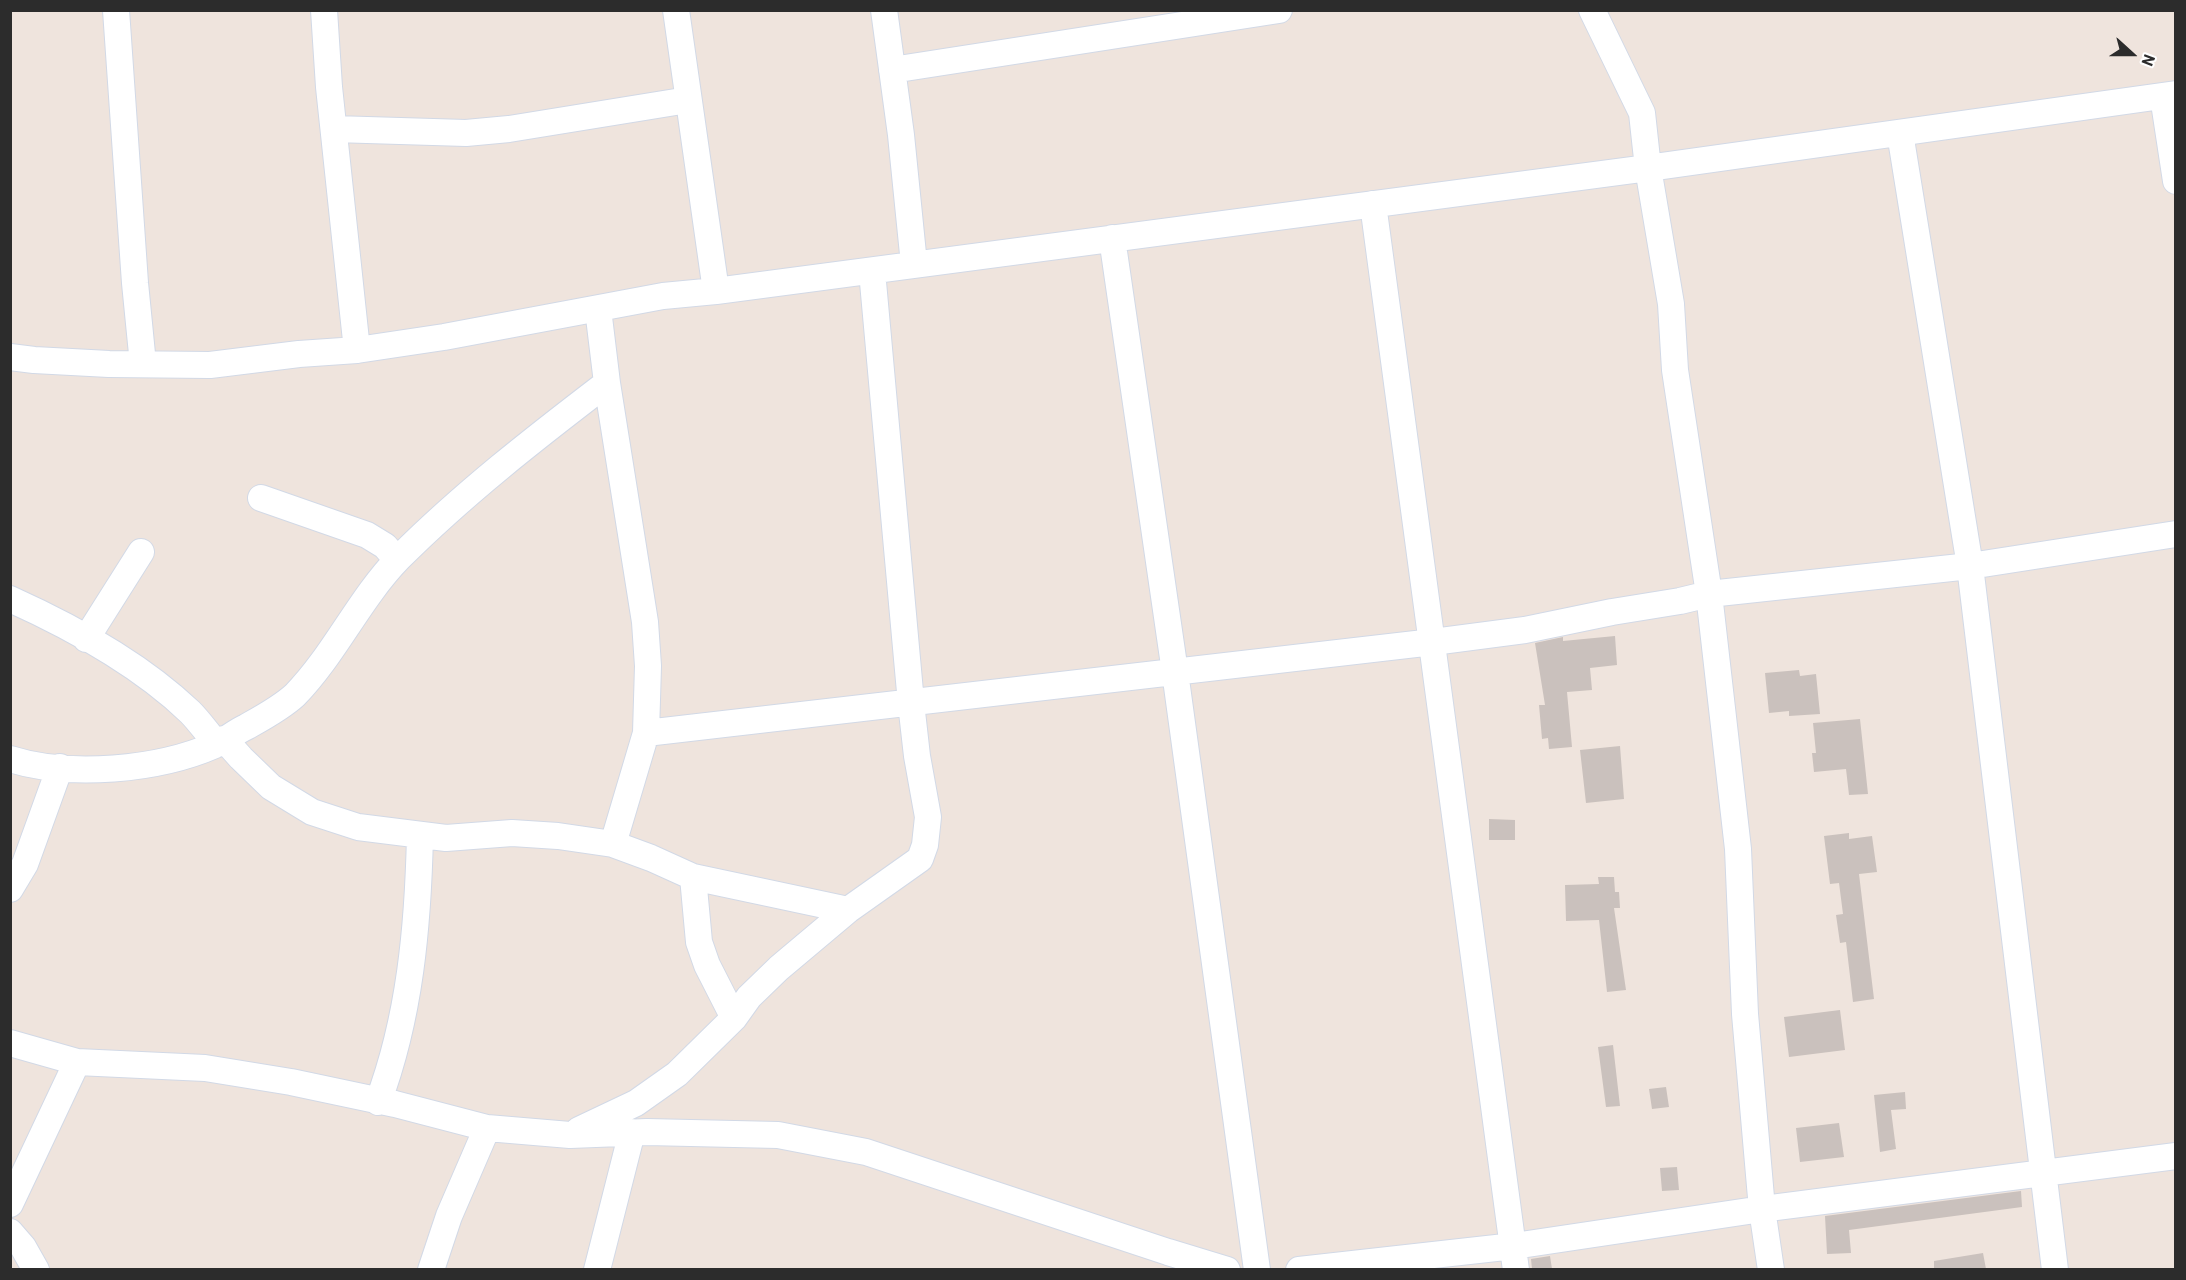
<!DOCTYPE html>
<style>
body{margin:0}
#map{position:relative;width:2186px;height:1280px;overflow:hidden;background:#efe4dd;font-family:Barlow,sans-serif}
canvas{display:block}
.frame{position:absolute;inset:0;border:12px solid #2c2c2c;pointer-events:none}
.north{position:absolute;left:2102px;top:24px;width:60px;height:60px;-webkit-text-stroke:4px #fff;paint-order:stroke;rotate:111deg;font-size:16px;font-weight:700;line-height:24px;text-align:center;color:#2c2c2c}
.north::after{content:'';display:block;margin:auto;width:21px;height:27px;background:#2c2c2c;clip-path:polygon(50% 0,100% 100%,50% 72%,0 100%)}
</style>
<div id="map">
<canvas width="2186" height="1280"></canvas>
<div class="frame"></div>
<div class="north">N</div>
</div>
<script>
const ctx = document.querySelector('canvas').getContext('2d');
ctx.lineJoin = 'round';
function fillPath(path, color) { ctx.fillStyle = color; ctx.fill(path, 'evenodd'); }
function stroke(path, color, width, dash) { ctx.strokeStyle = color; ctx.lineWidth = width; ctx.lineCap = dash ? 'butt' : 'round'; ctx.setLineDash(dash || []); ctx.stroke(path); }
const building = new Path2D(`
 M1615 636 1617 665 1590 668 1592 690 1567 692 1572 747 1549 749 1548 738 1542 739 1539 705H1545L1535 643 1563 637V641Z
 M1799 670 1800 676 1816 674 1820 714 1789 716V711L1769 713 1765 673Z
 M1860 719 1868 794 1849 795 1846 769 1814 772 1812 753H1816L1813 723Z
 M1620 746 1624 799 1586 803 1580 750Z
 M1489 819 1515 820V840H1489Z
 M1849 833V839L1872 836 1877 872 1859 874 1874 999 1853 1002 1846 942 1840 943 1836 915 1843 914 1839 883 1830 884 1824 836Z
 M1598 877H1614L1615 892H1619L1620 908H1614L1626 990 1607 992 1599 920 1566 921 1565 885 1599 884Z
 M1840 1010 1845 1050 1789 1057 1784 1017Z
 M1613 1045 1620 1106 1606 1107 1598 1047Z
 M1666 1087 1669 1107 1652 1109 1649 1089Z
 M1905 1092 1906 1109 1891 1110 1896 1149 1880 1152 1874 1095Z
 M1839 1123 1844 1157 1800 1162 1796 1128Z
 M1677 1167 1679 1190 1662 1191 1660 1168Z
 M2021 1191 2022 1207 1849 1230 1851 1253 1827 1254 1825 1216Z
 M1983 1253 1986 1269H1934V1261Z
 M1550 1256 1552 1269H1532L1531 1259Z`);
const minor = new Path2D(`
 M116 10 135 283 143 364
 M324 10 329 87 357 350
 M676 10 716 291
 M884 10 901 135 914 264
 M1592 10 1642 113 1648 168 1671 304 1675 370 1709 594 1738 849 1745 1014 1762 1209 1771 1270
 M892 70 1279 10
 M2163 96 2176 181
 M334 129 466 133 509 129 688 100
 M1900 133 1970 566 2055 1270
 M1373 204 1516 1270
 M1112 238 1175 672 1257 1270
 M598 309 607 383 645 622 648 666 646 733 613 844
 M10 357 34 360 109 364 210 365 299 354 357 350 444 337 663 296 716 291 1648 168 2176 94
 M261 498 367 535 385 546 397 560
 M10 599C72 627 141 665 190 712 200 722 208 734 217 744
 M86 639 141 552
 M646 733 1433 642 1525 630 1612 612 1680 601 1709 594 1970 566 2176 534
 M224 739 241 758 271 787 312 812 358 827 446 838 512 833 558 836 613 844 651 858 693 877 848 910
 M10 759C70 778 158 770 215 745 225 741 235 732 246 727 262 718 281 708 295 695 335 654 359 599 399 558 463 494 535 438 607 383
 M693 877 699 942 707 965 734 1018
 M10 889 25 864 60 767
 M10 1043 77 1062 205 1068 291 1082 395 1104 487 1128 570 1135 647 1132 778 1135 866 1152 1168 1252 1227 1270
 M378 1102C410 1017 418 926 420 835
 M579 1130 636 1103 677 1074 734 1018 749 997 779 968 848 910 920 859 925 845 928 817 917 756 911 703 872 271
 M10 1204 77 1062
 M10 1232 23 1247 36 1270
 M431 1270 449 1216 487 1128
 M597 1270 632 1132
 M1299 1270 1514 1246 1762 1209 2176 1156`);
fillPath(building, '#cac1bd');
stroke(minor, '#d2d9e6', 28);
stroke(minor, '#fff', 26);
</script>
